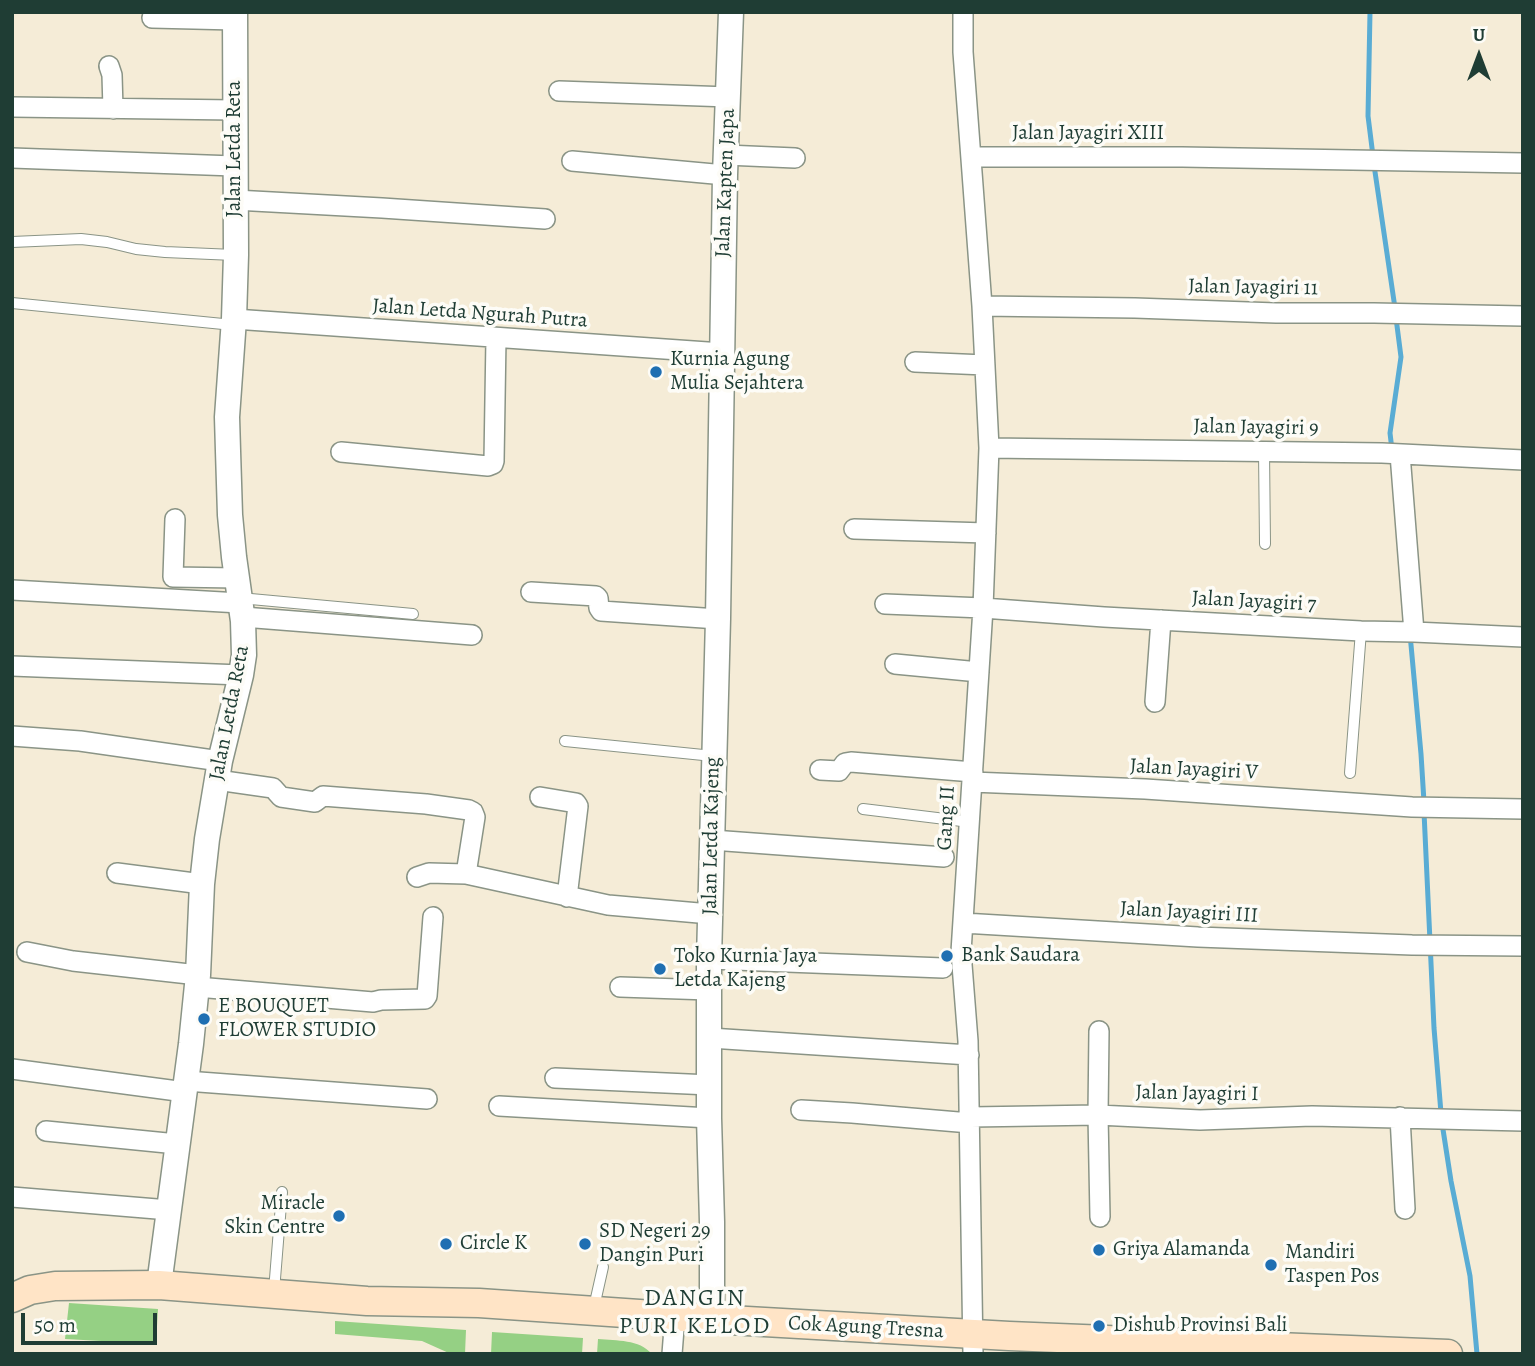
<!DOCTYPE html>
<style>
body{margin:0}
#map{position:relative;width:1535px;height:1366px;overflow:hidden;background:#f5ecd7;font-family:Alegreya,serif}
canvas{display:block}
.frame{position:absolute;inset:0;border:14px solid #1f3d34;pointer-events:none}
.north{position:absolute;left:1444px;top:21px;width:70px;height:70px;-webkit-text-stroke:5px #fdfcf7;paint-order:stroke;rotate:0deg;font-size:19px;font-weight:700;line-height:28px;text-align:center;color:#1f3d34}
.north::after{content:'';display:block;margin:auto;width:24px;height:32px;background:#1f3d34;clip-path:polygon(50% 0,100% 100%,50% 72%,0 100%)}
.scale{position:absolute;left:21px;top:1313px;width:136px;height:32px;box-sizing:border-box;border:4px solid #1f3d34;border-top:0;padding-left:9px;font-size:21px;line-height:24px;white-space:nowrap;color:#1f3d34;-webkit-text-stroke:5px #fdfcf7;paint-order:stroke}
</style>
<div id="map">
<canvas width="1535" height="1366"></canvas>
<div class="frame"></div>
<div class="north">U</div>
<div class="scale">50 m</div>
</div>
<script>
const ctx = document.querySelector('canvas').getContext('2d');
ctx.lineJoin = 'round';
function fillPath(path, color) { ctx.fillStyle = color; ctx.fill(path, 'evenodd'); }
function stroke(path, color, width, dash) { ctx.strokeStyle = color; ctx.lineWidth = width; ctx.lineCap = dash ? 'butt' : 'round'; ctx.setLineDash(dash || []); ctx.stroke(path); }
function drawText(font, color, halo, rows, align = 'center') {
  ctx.font = font + ' Alegreya,serif'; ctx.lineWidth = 7; ctx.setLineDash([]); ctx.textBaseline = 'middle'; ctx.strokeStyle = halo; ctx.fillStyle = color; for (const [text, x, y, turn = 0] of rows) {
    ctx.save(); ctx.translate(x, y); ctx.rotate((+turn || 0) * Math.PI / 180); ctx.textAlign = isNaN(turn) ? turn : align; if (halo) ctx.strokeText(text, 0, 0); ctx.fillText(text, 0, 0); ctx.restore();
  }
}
const green = new Path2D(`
 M69 1303 158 1309 156 1344 65 1339Z
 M335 1321 466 1330 465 1354H451L422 1341 335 1334Z
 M492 1332 583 1338 582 1354H491Z
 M598 1339C617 1341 639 1339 652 1354H597Z`);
const stream = new Path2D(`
 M1370 12 1368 116 1373 156
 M1374 165 1395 308
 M1392 450 1390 433 1401 357 1396 318
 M1410 634 1421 754 1424 802
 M1424 812 1434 1028 1441 1113
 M1442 1123 1451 1181 1470 1276 1477 1354`);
const service = new Path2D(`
 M12 242 81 239 107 242 136 249 165 252 234 255
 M12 303 233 325
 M1264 451 1265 544
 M240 598 413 614
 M565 741 713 756
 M1350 773 1361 631
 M863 809 970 822
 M274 1291 282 1192
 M594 1307 603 1267`);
const minor = new Path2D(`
 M963 12V52L982 306 989 448 983 608 961 952 968 1041 973 1354
 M152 18 235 20
 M109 66 112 75 113 109
 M559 91 729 97
 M12 107 234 110
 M726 155 795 158
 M971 157H1182L1523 163
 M12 158 234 166
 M572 161 725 175
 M235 200 382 208 545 219
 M982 306 1135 308 1276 313H1374L1523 316
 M234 319 722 353
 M915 362 985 365
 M989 448 1382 453 1523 460
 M341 452 488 466 493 464 494 461 496 338
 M1400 454 1414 632
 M175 519 173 577 237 578
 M854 529 986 533
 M12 590 240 603
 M531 592 596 596 598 598 599 608 601 611 718 619
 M885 604 983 608 1104 617 1361 631 1414 632 1523 637
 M243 617 472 635
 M895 664 979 672
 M12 666 241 675
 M1155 702 1161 620
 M12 736 80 741 220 761
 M820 770 839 771 845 763 851 762 973 772
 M217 780 273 788 281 797 315 802 323 796 426 804 469 810 473 812 475 817 466 874
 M972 782 1145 789 1412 807 1523 809
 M540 797 576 803 578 806 567 897
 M712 840 944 857
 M117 873 202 884
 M417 877 429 873 466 874 608 905 710 914
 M963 923 1198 937 1412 945 1523 946
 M27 952 73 961 198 975
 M709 959 943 968
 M197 987 373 1002 381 1000 425 999 427 996 433 917
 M620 987 709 990
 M1099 1031 1098 1115 1100 1217
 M710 1038 969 1055
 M12 1069 185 1092
 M555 1078 710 1085
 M186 1081 427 1099
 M499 1106 709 1118
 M801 1110 852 1113 970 1123
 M971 1117 1098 1115 1200 1120 1312 1116 1523 1121
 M1400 1117 1405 1209
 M46 1131 177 1144
 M12 1197 169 1210
 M672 1354 675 1316`);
const tertiary = new Path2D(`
 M159 1285 191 1044 198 975 202 884 207 839 220 761 241 675 244 655 243 621 234 557 230 515 228 451 227 417 234 319 236 255 235 12
 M712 1319V1222L709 1118V959L718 619 725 175 731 12`);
const secondary = new Path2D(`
 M12 1298 30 1290 55 1286 159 1285 367 1301 479 1303 712 1319 1009 1336 1448 1354`);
const markers = [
 [656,372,7,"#1f6fb2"],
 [947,956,7,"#1f6fb2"],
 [660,969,7,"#1f6fb2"],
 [204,1019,7,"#1f6fb2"],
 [339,1216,7,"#1f6fb2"],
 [446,1244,7,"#1f6fb2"],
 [585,1244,7,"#1f6fb2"],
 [1099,1250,7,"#1f6fb2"],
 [1271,1265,7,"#1f6fb2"],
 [1099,1326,7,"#1f6fb2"]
];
const streetNames = [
 ["Jalan Jayagiri XIII",1088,134],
 ["Jalan Letda Reta",235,149,-90],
 ["Jalan Kapten Japa",726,183,-88],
 ["Jalan Jayagiri 11",1253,288,1],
 ["Jalan Letda Ngurah Putra",480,314,4],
 ["Jalan Jayagiri 9",1256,428,1],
 ["Jalan Jayagiri 7",1254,602,3],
 ["Jalan Letda Reta",230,713,-79],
 ["Jalan Jayagiri V",1194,770,3],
 ["Gang II",947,818,-87],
 ["Jalan Letda Kajeng",712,836,-89],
 ["Jalan Jayagiri III",1189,913,3],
 ["Jalan Jayagiri I",1197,1094,1],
 ["Cok Agung Tresna",866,1328,3]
];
const poiNames = [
 ["Kurnia Agung",670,360],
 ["Mulia Sejahtera",670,384],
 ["Bank Saudara",961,956],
 ["Toko Kurnia Jaya",674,957],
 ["Letda Kajeng",674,981],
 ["E BOUQUET",218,1007],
 ["FLOWER STUDIO",218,1031],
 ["Miracle",325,1204,"right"],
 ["Skin Centre",325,1228,"right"],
 ["SD Negeri 29",599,1232],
 ["Dangin Puri",599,1256],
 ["Circle K",460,1244],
 ["Griya Alamanda",1113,1250],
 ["Mandiri",1285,1253],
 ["Taspen Pos",1285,1277],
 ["Dishub Provinsi Bali",1113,1326]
];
const quarterNames = [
 ["DANGIN",695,1299],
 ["PURI KELOD",695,1327]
];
fillPath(green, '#95d084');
stroke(stream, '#59acd4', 5);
stroke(service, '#8a9486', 12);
stroke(minor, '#8a9486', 22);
stroke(tertiary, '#8a9486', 27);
stroke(secondary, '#8a9486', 31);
stroke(service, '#fff', 10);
stroke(minor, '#fff', 19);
stroke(tertiary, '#fff', 24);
stroke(secondary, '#ffe4c6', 28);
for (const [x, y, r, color] of markers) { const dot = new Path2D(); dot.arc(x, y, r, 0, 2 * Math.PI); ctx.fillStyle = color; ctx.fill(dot); stroke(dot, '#fdfcf7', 2.5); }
drawText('21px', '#1f3d34', '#fdfcf7', streetNames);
drawText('21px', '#1f3d34', '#fdfcf7', poiNames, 'left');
ctx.letterSpacing = '2px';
drawText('24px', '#1f3d34', '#fdfcf7', quarterNames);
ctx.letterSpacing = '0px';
</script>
